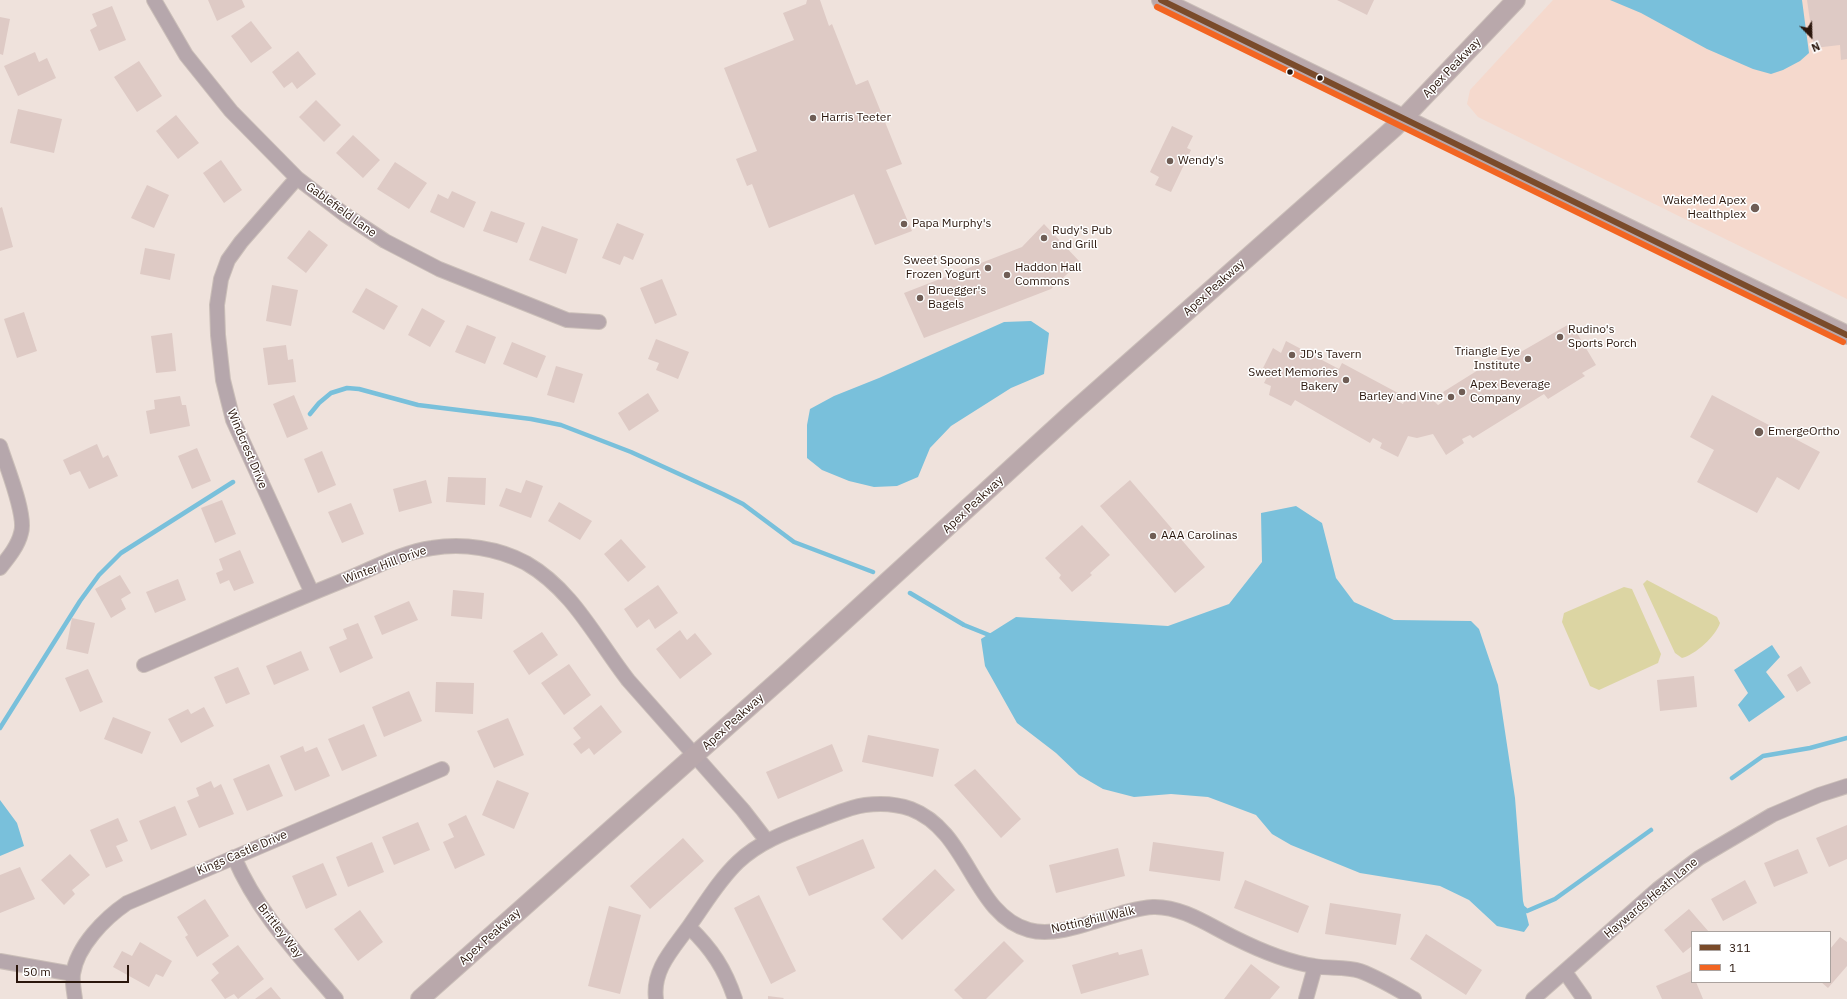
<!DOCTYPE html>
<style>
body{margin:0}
#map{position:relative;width:1847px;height:999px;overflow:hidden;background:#efe2dc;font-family:"IBM Plex Sans",sans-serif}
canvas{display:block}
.legend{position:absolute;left:1691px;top:931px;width:140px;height:52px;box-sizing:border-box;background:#fff;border:1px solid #aaa29e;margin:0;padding:5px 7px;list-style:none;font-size:12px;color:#2a160c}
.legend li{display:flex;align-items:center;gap:8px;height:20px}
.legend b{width:20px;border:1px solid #aaa29e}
.north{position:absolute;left:1791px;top:16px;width:40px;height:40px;-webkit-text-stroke:3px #fff;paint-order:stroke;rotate:157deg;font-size:11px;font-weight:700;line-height:16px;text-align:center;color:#2a160c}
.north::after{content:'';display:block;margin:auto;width:14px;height:18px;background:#2a160c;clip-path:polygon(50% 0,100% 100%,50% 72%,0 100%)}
.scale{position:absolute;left:16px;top:965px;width:113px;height:18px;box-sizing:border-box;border:2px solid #2a160c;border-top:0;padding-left:5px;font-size:12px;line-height:14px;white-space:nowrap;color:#2a160c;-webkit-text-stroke:3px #fff;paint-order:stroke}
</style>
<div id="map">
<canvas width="1847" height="999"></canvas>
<ul class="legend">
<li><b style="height:5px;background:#7a4b2a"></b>311</li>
<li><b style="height:5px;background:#f26522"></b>1</li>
</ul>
<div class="north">N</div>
<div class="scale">50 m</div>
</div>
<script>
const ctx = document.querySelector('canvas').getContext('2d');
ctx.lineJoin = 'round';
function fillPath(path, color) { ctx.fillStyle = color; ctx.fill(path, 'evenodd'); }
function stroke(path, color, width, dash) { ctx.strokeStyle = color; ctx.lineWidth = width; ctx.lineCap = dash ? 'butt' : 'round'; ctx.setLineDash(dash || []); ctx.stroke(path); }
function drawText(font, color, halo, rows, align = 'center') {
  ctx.font = font + ' "IBM Plex Sans",sans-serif'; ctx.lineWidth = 3; ctx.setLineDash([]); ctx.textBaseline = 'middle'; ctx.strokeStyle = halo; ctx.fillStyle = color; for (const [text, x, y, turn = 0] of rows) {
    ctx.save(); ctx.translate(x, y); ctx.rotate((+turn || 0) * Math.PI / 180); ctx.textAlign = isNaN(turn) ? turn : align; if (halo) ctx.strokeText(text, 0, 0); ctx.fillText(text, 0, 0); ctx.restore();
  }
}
const built = new Path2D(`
 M1553 0H1847V299L1478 117 1467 104 1470 90Z`);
const green = new Path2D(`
 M1647 580 1717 617 1720 623C1716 636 1695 655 1682 658L1675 653 1643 584Z
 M1624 587 1632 589 1661 654 1658 663 1599 690 1590 686 1562 622 1564 613Z`);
const water = new Path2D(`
 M1610 0H1802L1809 53 1800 61 1783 70 1771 74 1753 69 1707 49 1641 13Z
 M1031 321 1049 333 1044 374 1011 388 951 426 930 448 918 477 897 486 874 487 849 481 822 470 807 458V425L810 409 834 396 879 378 1004 322Z
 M1296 506 1322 523 1336 578 1354 602 1394 620 1471 621 1479 629 1498 685 1515 798 1523 901 1529 925 1524 932 1497 926 1469 900 1440 886 1360 873 1291 845 1272 834 1256 815 1208 797 1171 794 1134 797 1103 789 1079 775 1056 753 1017 723 985 666 981 639 1016 617 1168 626 1229 604 1262 562 1261 513Z
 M1772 645 1780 657 1766 672 1785 697 1749 722 1738 705 1748 693 1734 670Z
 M0 800 17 823 24 846 0 856Z`);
const stream = new Path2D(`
 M310 414 319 403 331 393 347 388 359 389 418 405 531 419 561 425 631 452 723 494 743 504 794 542 873 572
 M910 593 964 625 994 637
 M0 728 80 601 99 575 121 553 233 482
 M1732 778 1763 756 1810 748 1847 738
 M1521 906 1527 911 1555 899 1651 830`);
const building = new Path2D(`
 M208 0H242L245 7 217 21Z
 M807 0H820L829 26 832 24 856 85 868 80 902 164 886 170 912 231 875 245 854 194 769 228 752 184 747 186 736 159 757 151 724 68 794 40 783 13 806 4Z
 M1337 0H1374L1367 15Z
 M1807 0H1847V59L1841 60 1840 45 1814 48Z
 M112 6 126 40 99 51 90 30 97 26 92 14Z
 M0 17 10 19 3 55 0 54Z
 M251 21 272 48 251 63 231 36Z
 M298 51 316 74 297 89 292 82 284 88 272 72Z
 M35 52 39 62 47 58 56 78 18 96 4 66Z
 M139 61 162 96 137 112 114 77Z
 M316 100 341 125 324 142 299 117Z
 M18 109 62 119 54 153 10 143Z
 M176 115 199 143 178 159 156 131Z
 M1172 126 1193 136 1187 148 1191 150 1171 192 1155 185 1159 177 1150 172Z
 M353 135 380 160 363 178 336 153Z
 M221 160 242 190 224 203 203 173Z
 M395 162 427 183 409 209 377 189Z
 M147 185 169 195 154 228 131 218Z
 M452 191 476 202 464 228 430 212 438 194 448 199Z
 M2 207 13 247 0 251V208Z
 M491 211 525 223 517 243 483 231Z
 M617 223 644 234 633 260 624 256 620 265 602 258Z
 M1044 224 1080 262 1051 289 924 338 904 293 1022 247Z
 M542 226 578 239 566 274 529 260Z
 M309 230 328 245 306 273 287 258Z
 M145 248 175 254 170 280 140 274Z
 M662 279 677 315 655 324 640 288Z
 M272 285 298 290 291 326 266 321Z
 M366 288 398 306 384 330 352 312Z
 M422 308 445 321 430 347 408 335Z
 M24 312 37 351 17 358 4 319Z
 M1571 323 1596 365 1582 373 1585 376 1548 399 1544 394 1473 438 1470 435 1462 439 1464 443 1446 455 1433 434 1417 438 1408 436 1398 457 1380 448 1382 443 1373 438 1370 443 1295 400 1291 406 1269 395 1271 386 1264 383 1270 371 1263 368 1273 348 1281 353 1286 341 1339 369 1342 363 1398 393 1394 399 1403 404 1405 399 1415 395 1429 396 1438 405 1447 399 1443 392 1515 347 1519 353Z
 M467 325 496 337 485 364 455 352Z
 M172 333 176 371 156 373 151 336Z
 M656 339 689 352 678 379 656 370 659 363 648 359Z
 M512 342 546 356 537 378 503 364Z
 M286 345 288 360 293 359 296 382 268 385 263 348Z
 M556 366 583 374 574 403 547 395Z
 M648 393 659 411 629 431 618 413Z
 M294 395 308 429 287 438 273 404Z
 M1712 395 1820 452 1799 490 1777 477 1757 513 1697 482 1714 450 1690 437Z
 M180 396 182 405H186L190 426 150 434 146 411 155 409 154 400Z
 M97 444 103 458 108 455 118 476 89 489 80 471 70 475 63 460Z
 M197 448 211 481 192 489 178 456Z
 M322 451 336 485 318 493 304 459Z
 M448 477 486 478 485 505 446 502Z
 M426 480 432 503 399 512 393 489Z
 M526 480 543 486 531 518 499 506 506 488 521 493Z
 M1130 480 1205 567 1175 593 1100 506Z
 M222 500 236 534 215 543 201 508Z
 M559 502 592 521 580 540 548 521Z
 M351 503 364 534 342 543 328 512Z
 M1082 525 1110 555 1090 573 1092 575 1072 592 1059 578 1061 575 1045 558Z
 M621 539 646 567 628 582 604 554Z
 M240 550 254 583 234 591 229 580 220 584 216 573 223 570 219 559Z
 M120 575 131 593 121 599 126 609 111 618 95 589Z
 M178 579 186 600 155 613 146 592Z
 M658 585 678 613 655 629 649 619 637 628 624 609Z
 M453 590 484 593 482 619 451 616Z
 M409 601 418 620 382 635 374 616Z
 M72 618 95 623 88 654 66 649Z
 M358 623 373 658 340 673 329 647 347 639 343 629Z
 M680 630 687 640 695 633 712 654 680 679 656 649Z
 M542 632 558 655 529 675 513 651Z
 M301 651 309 670 274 685 266 666Z
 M569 664 591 695 564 715 541 683Z
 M1801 666 1811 683 1797 692 1787 675Z
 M238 667 250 694 226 704 214 677Z
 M88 669 103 702 80 712 65 678Z
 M1694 676 1697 707 1660 711 1657 680Z
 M436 682 474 683 473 714 435 712Z
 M409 691 422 721 384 737 372 707Z
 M601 705 622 732 594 755 589 748 581 754 573 744 581 738 573 728Z
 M204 707 214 726 181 743 168 719 188 709 191 714Z
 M113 717 151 732 142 754 104 739Z
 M508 718 524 755 494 768 477 731Z
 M364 724 377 756 342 771 328 739Z
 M868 735 939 749 933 777 862 762Z
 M832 744 843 771 778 799 766 772Z
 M303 746 305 752 317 747 330 776 295 791 280 756Z
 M269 764 283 796 247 811 233 779Z
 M975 769 1021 819 1001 838 954 785Z
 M497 780 529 793 514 829 482 815Z
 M211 781 214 788 221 784 234 814 199 828 187 801 199 796 196 788Z
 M175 806 187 835 151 850 139 821Z
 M466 815 485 855 455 869 443 842 454 837 448 824Z
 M118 818 128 841 116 846 123 861 106 868 90 830Z
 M418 822 430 850 394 865 382 837Z
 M1847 825V859L1829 867 1816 838Z
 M683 838 704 861 650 909 630 886Z
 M863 839 875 868 809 896 796 867Z
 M372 842 384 872 348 887 336 857Z
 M1153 842 1224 852 1220 881 1149 871Z
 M1118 848 1125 876 1056 893 1049 865Z
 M1798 849 1808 873 1774 887 1764 863Z
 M70 854 90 875 72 890 75 894 64 905 41 880Z
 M323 863 337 895 306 909 292 876Z
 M20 867 35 899 0 913V875Z
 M935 869 955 890 902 940 882 919Z
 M1245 880 1309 906 1298 933 1234 908Z
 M1745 880 1757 903 1723 921 1711 899Z
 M759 895 796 971 771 984 734 908Z
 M205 899 229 936 197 957 185 937 188 935 177 917Z
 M1330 903 1401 914 1396 945 1325 934Z
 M609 906 641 915 620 994 588 986Z
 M1689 909 1709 932H1692V946L1683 953 1664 930Z
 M360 910 383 942 358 961 334 929Z
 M1426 934 1482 970 1466 995 1410 959Z
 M1840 937 1847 942V966L1828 988 1821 982H1830V949Z
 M1004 941 1024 961 986 999H963L954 990Z
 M140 942 172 961 163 977 156 974 149 987 113 967 122 951 132 956Z
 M238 945 264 979 238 999 234 994 225 999 211 980 219 973 212 964Z
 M1142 949 1149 975 1081 994 1072 965 1118 952 1119 955Z
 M1251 964 1280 987 1270 999H1224Z
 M1691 971 1692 982H1696L1703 999H1662L1656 986Z
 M271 987 281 999H255Z
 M768 996 784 998 783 999H768Z`);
const minor = new Path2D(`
 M154 0 186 55 231 111 297 178 344 214 385 241 439 269 567 320 599 322
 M297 178 241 242 228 260 221 279 217 305 218 335 223 380 233 420 312 593
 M0 446C6 465 27 516 21 533 18 546 8 558 0 568
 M144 665C212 636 279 606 347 579 374 568 403 552 432 548 463 543 498 548 526 563 573 590 596 639 628 680L743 810 767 841
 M234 857C258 913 297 953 336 999
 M689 927C712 949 725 969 735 999
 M0 961 73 974
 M1565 972 1584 999
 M75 999C74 991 72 982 73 974 77 946 105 918 127 903L442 769
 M656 999C652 969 674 948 690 925 705 904 719 880 738 862 761 840 792 830 821 819 835 814 850 807 865 805 880 803 897 804 911 809 969 831 973 915 1029 930 1065 940 1115 909 1153 907 1182 906 1210 926 1235 938 1259 950 1288 962 1314 966 1330 969 1345 966 1360 971 1379 978 1397 989 1414 999
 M1306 999 1315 967
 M1533 999 1658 889 1699 858 1772 815 1819 795 1847 786`);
const major = new Path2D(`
 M1161 0 1847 335
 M420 999 785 675 1072 413 1394 128 1516 0`);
const bus1 = new Path2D(`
 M1161 0 1847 335`);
const bus2 = new Path2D(`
 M1157 7 1843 342`);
const markers = [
 [1290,72,3.5,"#2a160c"],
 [1320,78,3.5,"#2a160c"],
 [813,118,4,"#6f5d55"],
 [1170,161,4,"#6f5d55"],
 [1755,208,5,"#6f5d55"],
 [904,224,4,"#6f5d55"],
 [1044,238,4,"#6f5d55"],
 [988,268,4,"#6f5d55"],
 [1007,275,4,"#6f5d55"],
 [920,298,4,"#6f5d55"],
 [1560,337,4,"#6f5d55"],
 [1292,355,4,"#6f5d55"],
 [1528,359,4,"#6f5d55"],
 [1346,380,4,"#6f5d55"],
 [1462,392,4,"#6f5d55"],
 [1451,397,4,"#6f5d55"],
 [1759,432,5,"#6f5d55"],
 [1153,536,4,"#6f5d55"]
];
const streetNames = [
 ["Apex Peakway",1452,68,-46],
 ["Gablefield Lane",341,210,36],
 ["Apex Peakway",1214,288,-42],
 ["Windcrest Drive",247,449,67],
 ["Apex Peakway",973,505,-43],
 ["Winter Hill Drive",385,565,-20],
 ["Apex Peakway",733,722,-42],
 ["Kings Castle Drive",242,853,-23],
 ["Haywards Heath Lane",1651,898,-40],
 ["Nottinghill Walk",1093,920,-13],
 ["Brittley Way",280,931,52],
 ["Apex Peakway",490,937,-42]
];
const poiNames = [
 ["Harris Teeter",821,118],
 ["Wendy's",1178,161],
 ["WakeMed Apex",1746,201,"right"],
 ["Healthplex",1746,215,"right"],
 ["Papa Murphy's",912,224],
 ["Rudy's Pub",1052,231],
 ["and Grill",1052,245],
 ["Sweet Spoons",980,261,"right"],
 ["Frozen Yogurt",980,275,"right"],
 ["Haddon Hall",1015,268],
 ["Commons",1015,282],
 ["Bruegger's",928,291],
 ["Bagels",928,305],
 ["Rudino's",1568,330],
 ["Sports Porch",1568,344],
 ["Triangle Eye",1520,352,"right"],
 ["Institute",1520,366,"right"],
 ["JD's Tavern",1300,355],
 ["Sweet Memories",1338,373,"right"],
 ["Bakery",1338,387,"right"],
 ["Apex Beverage",1470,385],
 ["Company",1470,399],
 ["Barley and Vine",1443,397,"right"],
 ["EmergeOrtho",1768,432],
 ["AAA Carolinas",1161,536]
];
fillPath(built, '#f5d9cd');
fillPath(green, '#dcd5a3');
fillPath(water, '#79c0db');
stroke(stream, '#79c0db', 4.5);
fillPath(building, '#decac5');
stroke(minor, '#cabeb8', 16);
stroke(major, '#cabeb8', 20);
stroke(minor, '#b6a7ac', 14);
stroke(major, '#b9a8ab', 18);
stroke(bus1, '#7a4b2a', 6);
stroke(bus2, '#f26522', 6);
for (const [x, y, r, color] of markers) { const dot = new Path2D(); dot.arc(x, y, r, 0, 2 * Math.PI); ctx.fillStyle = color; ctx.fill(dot); stroke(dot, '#fff', 1.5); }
drawText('12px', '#2a160c', '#fff', streetNames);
drawText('12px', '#2a160c', '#fff', poiNames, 'left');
</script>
